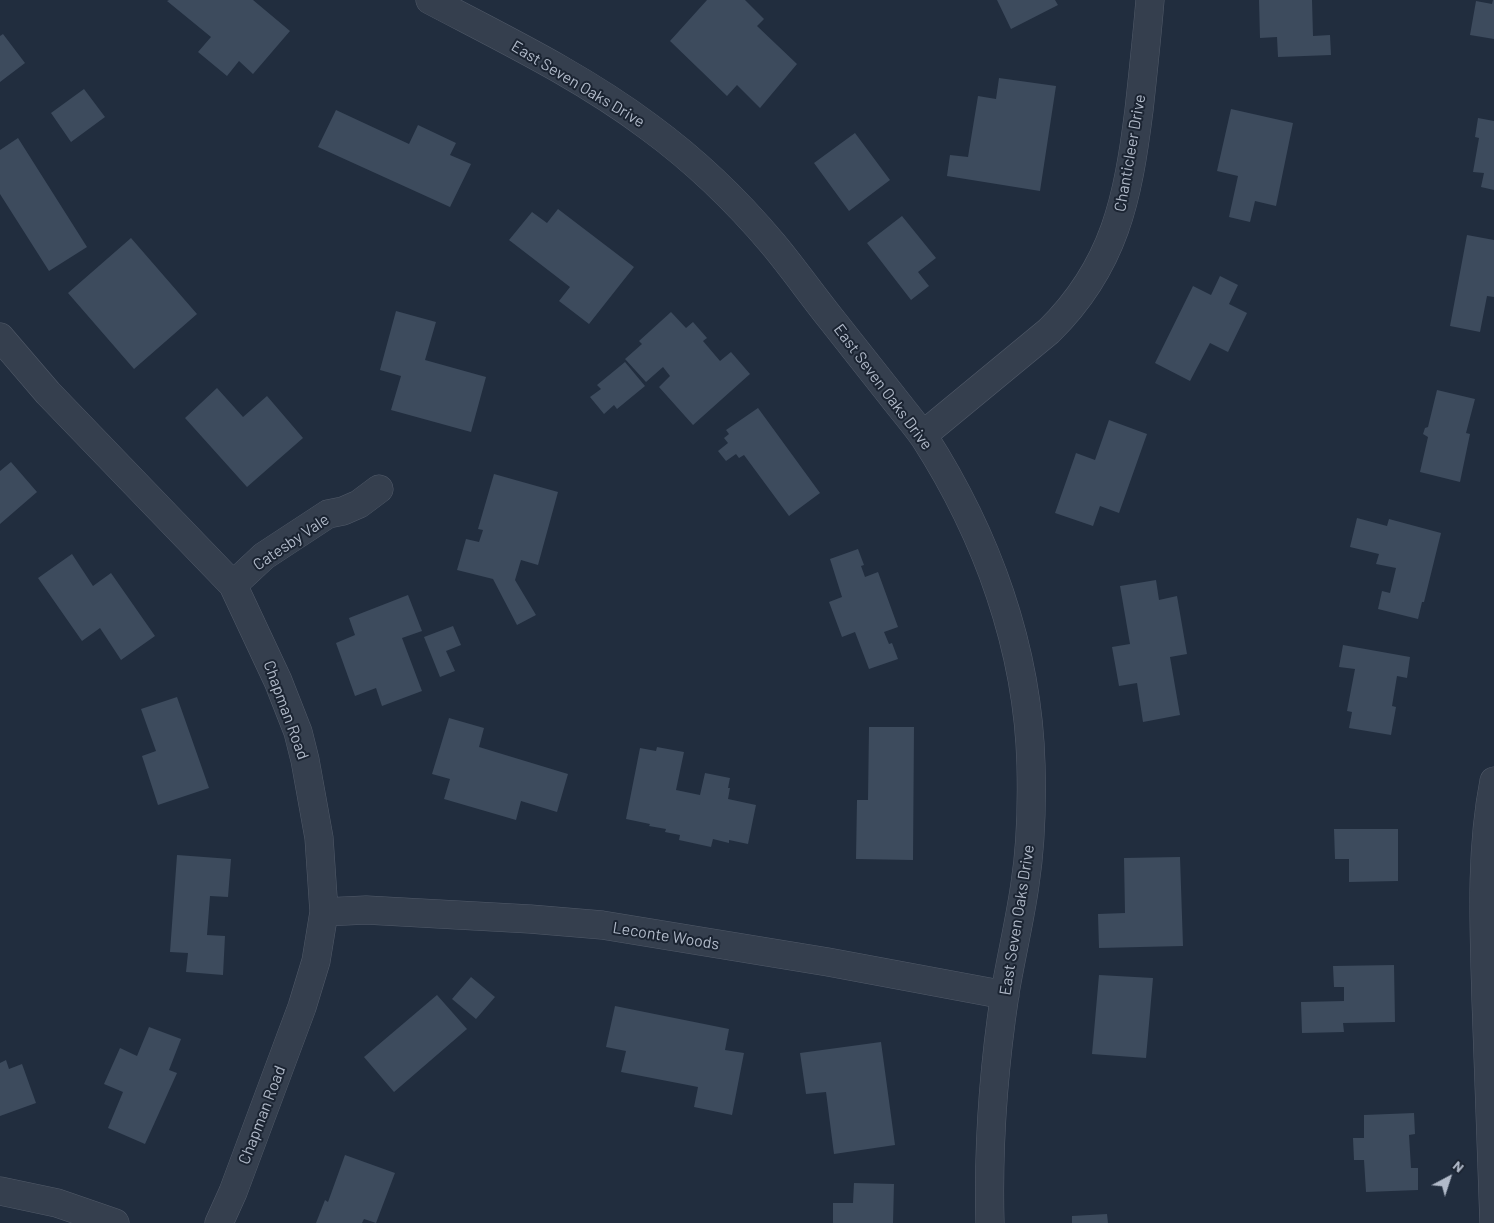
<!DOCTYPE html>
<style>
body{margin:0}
#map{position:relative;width:1494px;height:1223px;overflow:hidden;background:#212d3e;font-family:Barlow,sans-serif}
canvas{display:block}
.north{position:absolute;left:1424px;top:1153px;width:50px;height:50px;-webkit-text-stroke:4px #1b2432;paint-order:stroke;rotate:40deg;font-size:14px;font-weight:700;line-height:20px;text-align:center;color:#b1bac9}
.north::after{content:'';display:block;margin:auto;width:18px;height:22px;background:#b1bac9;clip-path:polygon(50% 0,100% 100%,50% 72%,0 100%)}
</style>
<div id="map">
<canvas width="1494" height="1223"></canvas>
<div class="north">N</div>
</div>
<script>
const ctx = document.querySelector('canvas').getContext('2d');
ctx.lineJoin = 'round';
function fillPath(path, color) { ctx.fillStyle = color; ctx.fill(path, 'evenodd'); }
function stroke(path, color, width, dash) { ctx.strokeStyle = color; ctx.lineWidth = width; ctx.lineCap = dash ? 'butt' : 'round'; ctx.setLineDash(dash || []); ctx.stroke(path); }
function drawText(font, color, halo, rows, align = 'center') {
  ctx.font = font + ' Barlow,sans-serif'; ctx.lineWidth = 4; ctx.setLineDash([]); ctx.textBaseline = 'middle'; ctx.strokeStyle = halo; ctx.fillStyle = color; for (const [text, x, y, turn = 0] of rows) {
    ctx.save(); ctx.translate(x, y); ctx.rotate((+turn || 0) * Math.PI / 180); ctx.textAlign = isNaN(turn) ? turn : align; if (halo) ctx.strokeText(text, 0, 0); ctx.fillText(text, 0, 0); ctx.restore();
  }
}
const building = new Path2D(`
 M169 0H253L290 31 253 74 239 61 227 76 198 52 211 37 167 1Z
 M707 0H745L764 19 757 26 797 64 760 108 737 85 727 96 670 41Z
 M997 0H1055L1058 5 1011 29Z
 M1259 0H1312L1313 36 1330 35 1331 55 1278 57 1277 37 1260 38Z
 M1493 0H1494V39L1470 35 1476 1 1492 4Z
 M3 34 25 63 0 82V36Z
 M999 78 1056 86 1040 191 947 176 950 155 968 157 978 96 996 99Z
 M84 89 105 117 71 142 51 113Z
 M1231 109 1293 123 1276 206 1255 201 1250 222 1229 217 1238 176 1217 171Z
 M336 110 409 144 418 125 456 143 450 155 471 164 450 207 318 147Z
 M1478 118 1494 121V190L1481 187 1484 173 1473 172 1479 138 1475 137Z
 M855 133 890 180 849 211 814 163Z
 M18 138 87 247 49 271 0 194V150Z
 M558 209 634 267 589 324 559 301 570 287 509 240 532 212 547 223Z
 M902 216 936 258 918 272 929 286 911 300 867 243Z
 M1467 235 1494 240V297L1487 296 1480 332 1450 326Z
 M131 238 197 314 134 369 68 293Z
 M1220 276 1238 285 1229 304 1247 313 1228 352 1210 343 1190 381 1155 363 1193 286 1211 295Z
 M396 311 436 322 425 360 486 377 471 432 391 410 401 376 380 370Z
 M671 312 686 328 693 322 707 338 703 341 720 361 731 352 750 374 693 425 659 387 670 376 663 367 646 382 625 359 642 344 639 341Z
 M625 362 645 386 617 409 614 405 604 414 590 397 601 389 597 385Z
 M217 388 243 417 267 396 303 438 247 487 185 418Z
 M1437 390 1475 399 1466 433 1470 434 1460 482 1420 472 1428 437 1423 434 1425 428 1428 427Z
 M758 408 820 493 789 516 744 455 739 458 736 454 726 461 718 451 728 443 724 438 729 434 726 430Z
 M1109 420 1147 434 1119 513 1100 506 1093 526 1055 513 1076 453 1095 460Z
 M11 462 37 492 0 524V471Z
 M494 474 558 492 538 565 521 560 515 580 536 615 517 625 493 579 457 570 466 539 479 542 483 530 478 529Z
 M1357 518 1387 526 1389 519 1441 533 1424 602H1422L1418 619 1378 609 1382 591 1390 593 1396 568 1376 564 1379 554 1350 547Z
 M858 549 864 565 861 566 865 577 878 572 898 627 884 632 889 644 892 643 898 659 869 669 855 632 842 637 829 602 842 597 830 559Z
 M72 554 93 586 111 573 155 636 121 660 100 628 82 641 38 578Z
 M1156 580 1159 600 1177 596 1187 654 1170 657 1180 715 1143 722 1137 683 1119 686 1112 647 1130 644 1120 586Z
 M408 595 422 631 402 638 422 691 382 706 376 688 355 696 336 643 355 635 349 618Z
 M453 626 461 645 446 651 455 671 440 677 424 637Z
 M1343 645 1410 657 1407 678 1397 676 1392 706 1396 707 1391 735 1349 728 1352 712 1347 711 1355 669 1339 667Z
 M177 697 209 788 158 805 142 756 156 751 141 709Z
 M449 718 484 728 479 747 568 774 557 812 521 801 516 820 444 799 450 779 432 774Z
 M869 727H914L913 860 856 859 857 800H868Z
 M657 747 684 752 676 790 700 795 705 773 730 778 728 788H730L728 799 756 805 748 844 729 840V843L713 839 711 847 679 840 680 835 665 832 666 829 649 826 650 824 626 819 640 748 656 751Z
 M1334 829H1398V881L1349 882V859H1335Z
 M177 855 231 859 228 897 210 896 207 935 225 936 223 975 186 972 188 953 170 952Z
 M1180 857 1183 946 1099 948 1098 914 1125 913 1124 858Z
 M1394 965 1395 1022 1343 1023 1344 1032 1302 1033 1301 1002 1344 1001V987H1334L1333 966Z
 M1099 975 1153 978 1146 1058 1092 1054Z
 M471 977 495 997 476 1019 452 999Z
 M437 995 467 1029 394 1092 364 1057Z
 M615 1006 729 1029 725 1050 744 1053 732 1115 694 1107 698 1087 621 1072 626 1051 606 1047Z
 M149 1027 181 1039 169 1070 177 1073 145 1144 108 1128 123 1092 104 1084 120 1048 137 1056Z
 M881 1042 895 1145 834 1154 826 1092 806 1094 800 1053Z
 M6 1060 9 1069 22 1064 36 1103 0 1116V1063Z
 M1414 1113 1415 1134 1409 1135 1411 1168H1418V1190L1366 1192 1364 1160H1354L1353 1138H1364V1115Z
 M345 1155 395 1173 376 1223 364 1219 362 1223H316L325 1200 328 1202Z
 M854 1183 894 1184 893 1223H833V1203H853Z
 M1107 1214 1108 1223H1072V1216Z`);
const minor = new Path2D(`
 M430 0C504 39 581 76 649 127 694 160 736 200 773 244 793 268 812 295 832 320 852 345 872 371 892 396 902 409 914 423 924 437 987 535 1028 648 1031 765 1032 804 1031 845 1025 884 1020 920 1011 957 1005 993 994 1066 988 1150 990 1223
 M0 337 48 393 233 585 278 681 298 732 305 760 319 838 324 912 316 961 302 1007 233 1192 219 1223
 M923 435 1049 331C1115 266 1128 198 1139 110 1143 73 1147 37 1150 0
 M233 585 264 556 328 514 343 511 359 504 379 489
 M324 912 366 910 530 919 602 925 828 962 1005 995
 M0 1191 57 1203 115 1223
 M1494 1223C1491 1149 1489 1074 1486 1000 1484 927 1480 853 1494 781`);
const streetNames = [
 ["East Seven Oaks Drive",578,84,31],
 ["Chanticleer Drive",1130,153,-80],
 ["East Seven Oaks Drive",883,387,53],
 ["Catesby Vale",291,542,-34],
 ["Chapman Road",286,710,70],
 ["East Seven Oaks Drive",1017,920,-81],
 ["Leconte Woods",666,936,9],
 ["Chapman Road",262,1115,-69]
];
fillPath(building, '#3d4b5d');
stroke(minor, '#515a69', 29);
stroke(minor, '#353f4e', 28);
drawText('16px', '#b1bac9', '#1b2432', streetNames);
</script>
